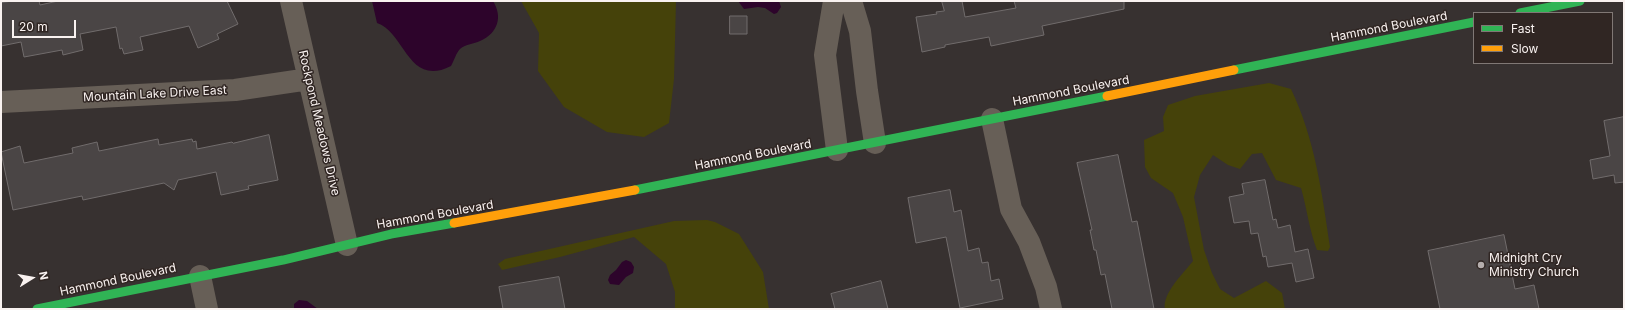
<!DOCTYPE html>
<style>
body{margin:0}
#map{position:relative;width:1625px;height:310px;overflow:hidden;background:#373130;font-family:Inter,sans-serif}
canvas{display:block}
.frame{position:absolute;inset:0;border:2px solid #f9f2f0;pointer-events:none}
.legend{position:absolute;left:1473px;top:12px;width:140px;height:52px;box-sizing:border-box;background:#302623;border:1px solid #807875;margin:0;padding:5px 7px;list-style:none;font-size:12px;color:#f9f2f0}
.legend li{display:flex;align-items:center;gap:8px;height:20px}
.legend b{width:20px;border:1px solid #807875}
.north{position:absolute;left:12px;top:258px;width:40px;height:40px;-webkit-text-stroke:3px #302623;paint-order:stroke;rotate:79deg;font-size:11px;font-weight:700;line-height:16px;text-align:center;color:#f9f2f0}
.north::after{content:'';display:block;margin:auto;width:14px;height:18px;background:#f9f2f0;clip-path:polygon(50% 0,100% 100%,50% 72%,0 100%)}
.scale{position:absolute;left:12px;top:20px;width:64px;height:18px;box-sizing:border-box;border:2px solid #f9f2f0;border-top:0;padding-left:5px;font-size:12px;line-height:14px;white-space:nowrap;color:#f9f2f0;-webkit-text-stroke:3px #302623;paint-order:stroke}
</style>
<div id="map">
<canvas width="1625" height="310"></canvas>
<div class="frame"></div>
<ul class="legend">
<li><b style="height:5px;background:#30b455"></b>Fast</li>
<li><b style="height:5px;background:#ff9f0a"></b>Slow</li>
</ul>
<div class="north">N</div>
<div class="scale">20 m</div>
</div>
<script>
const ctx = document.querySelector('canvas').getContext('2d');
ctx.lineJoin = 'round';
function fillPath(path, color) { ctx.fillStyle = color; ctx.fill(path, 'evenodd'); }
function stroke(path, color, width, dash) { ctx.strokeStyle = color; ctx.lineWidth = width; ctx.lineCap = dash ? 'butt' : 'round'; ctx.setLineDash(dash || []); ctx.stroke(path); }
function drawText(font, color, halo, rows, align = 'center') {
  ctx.font = font + ' Inter,sans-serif'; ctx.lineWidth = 3; ctx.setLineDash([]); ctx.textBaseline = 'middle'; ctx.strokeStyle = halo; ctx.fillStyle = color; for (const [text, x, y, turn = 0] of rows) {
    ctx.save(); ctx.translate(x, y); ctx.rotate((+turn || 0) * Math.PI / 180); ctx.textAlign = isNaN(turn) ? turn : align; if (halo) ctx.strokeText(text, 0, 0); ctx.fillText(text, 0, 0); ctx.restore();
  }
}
const green = new Path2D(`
 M521 1H676L674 79 669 123 644 137 607 132 564 107 538 71 539 33Z
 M1269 83 1291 89C1315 139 1322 193 1330 247L1328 251 1317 250C1309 229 1307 209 1301 188L1276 180 1262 153 1252 154 1240 169 1228 165 1213 155 1200 175 1194 197 1204 250 1212 273 1220 289 1234 298 1266 281 1282 293 1285 309H1165C1162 293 1184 273 1193 261L1183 217 1173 193 1151 178 1145 167 1144 140 1164 131 1163 117 1168 105 1195 96Z
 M707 220 715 222 739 234 763 272 769 309H675V292L666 264 634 237 560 257 502 270 498 264 505 259 674 221Z`);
const water = new Path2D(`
 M372 1H493C503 17 498 33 480 41 474 44 466 44 460 49 456 53 454 61 451 66 408 88 405 32 377 23Z
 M738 1H779L781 7 777 13 774 14 765 8 758 7 744 9Z
 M626 260 631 262 634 267 633 273 626 277 619 285 610 284 608 280 610 275 616 270 622 262Z
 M299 300 307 301 318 309H294V304Z`);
const building = new Path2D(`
 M13 1H39L40 5 58 1H227L238 24 217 34 219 39 198 48 189 26 140 37 143 50 124 54 122 48 120 49 116 27 80 34 83 50 63 55 62 50 24 57 21 42 1 46V3Z
 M942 1H962L965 17 1016 8 1014 1H1124V9L1042 26 1044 35 991 46 989 37 945 45V47L922 52 916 17 937 14 936 12 944 11Z
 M730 16H747V34H730Z
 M1624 117V182L1615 183 1614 175 1593 179 1590 160 1610 156 1604 121Z
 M269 135 278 180 248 186 249 189 221 195 216 172 178 180 174 190 164 183 83 200 82 196 13 210 1 152 20 146 24 163 73 153 72 148 97 142 99 151 158 139 159 145 192 139 193 142 196 141 197 149 232 142 233 143Z
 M1118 155 1132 222 1137 221 1154 309H1112L1105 274 1101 275 1096 250H1094L1090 230H1092L1077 163Z
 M1265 180 1273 220 1276 219 1278 228 1290 225 1295 252 1308 249 1314 278 1296 282 1292 263 1268 267 1266 256 1263 257 1258 233 1251 234 1249 221 1234 223 1229 197 1244 194 1242 184Z
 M950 190 954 212 961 210 968 251 979 248 982 263 988 262 991 281 999 279 1003 299 960 308 946 237 916 243 908 198Z
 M1504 235 1515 289 1534 285 1539 309H1440L1428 251Z
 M559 277 565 309H503L499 287Z
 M881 281 888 309H835L831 294Z`);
const street = new Path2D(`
 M291 1 347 245
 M834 1 825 55 837 150
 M851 1 860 31 867 91 875 143
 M1 102 235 90 309 79
 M992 119 1011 209 1029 242 1046 287 1051 309
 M200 276 207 309`);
const fast = new Path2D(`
 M1520 13 1580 1
 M1234 70 1474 22
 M635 190 1107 96
 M37 309 283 260 391 234 454 223`);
const slow = new Path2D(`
 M1107 96 1234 70
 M454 223 635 190`);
const markers = [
 [1481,265,4,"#b5aead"]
];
const streetNames = [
 ["Hammond Boulevard",1389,27,-11],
 ["Hammond Boulevard",1071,91,-11],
 ["Mountain Lake Drive East",155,94,-3],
 ["Rockpond Meadows Drive",319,123,77],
 ["Hammond Boulevard",753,155,-11],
 ["Hammond Boulevard",435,215,-10],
 ["Hammond Boulevard",118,280,-12]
];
const poiNames = [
 ["Midnight Cry",1489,258],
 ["Ministry Church",1489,272]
];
fillPath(green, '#45420a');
fillPath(water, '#2d042b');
fillPath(building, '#4a4545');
stroke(building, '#716c6c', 1);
stroke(street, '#675f57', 22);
stroke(fast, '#30b455', 9);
stroke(slow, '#ff9f0a', 9);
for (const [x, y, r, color] of markers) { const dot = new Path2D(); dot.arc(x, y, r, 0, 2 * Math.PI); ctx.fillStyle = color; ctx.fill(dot); stroke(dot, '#302623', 1.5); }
drawText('12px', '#f9f2f0', '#302623', streetNames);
drawText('12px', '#f9f2f0', '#302623', poiNames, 'left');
</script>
